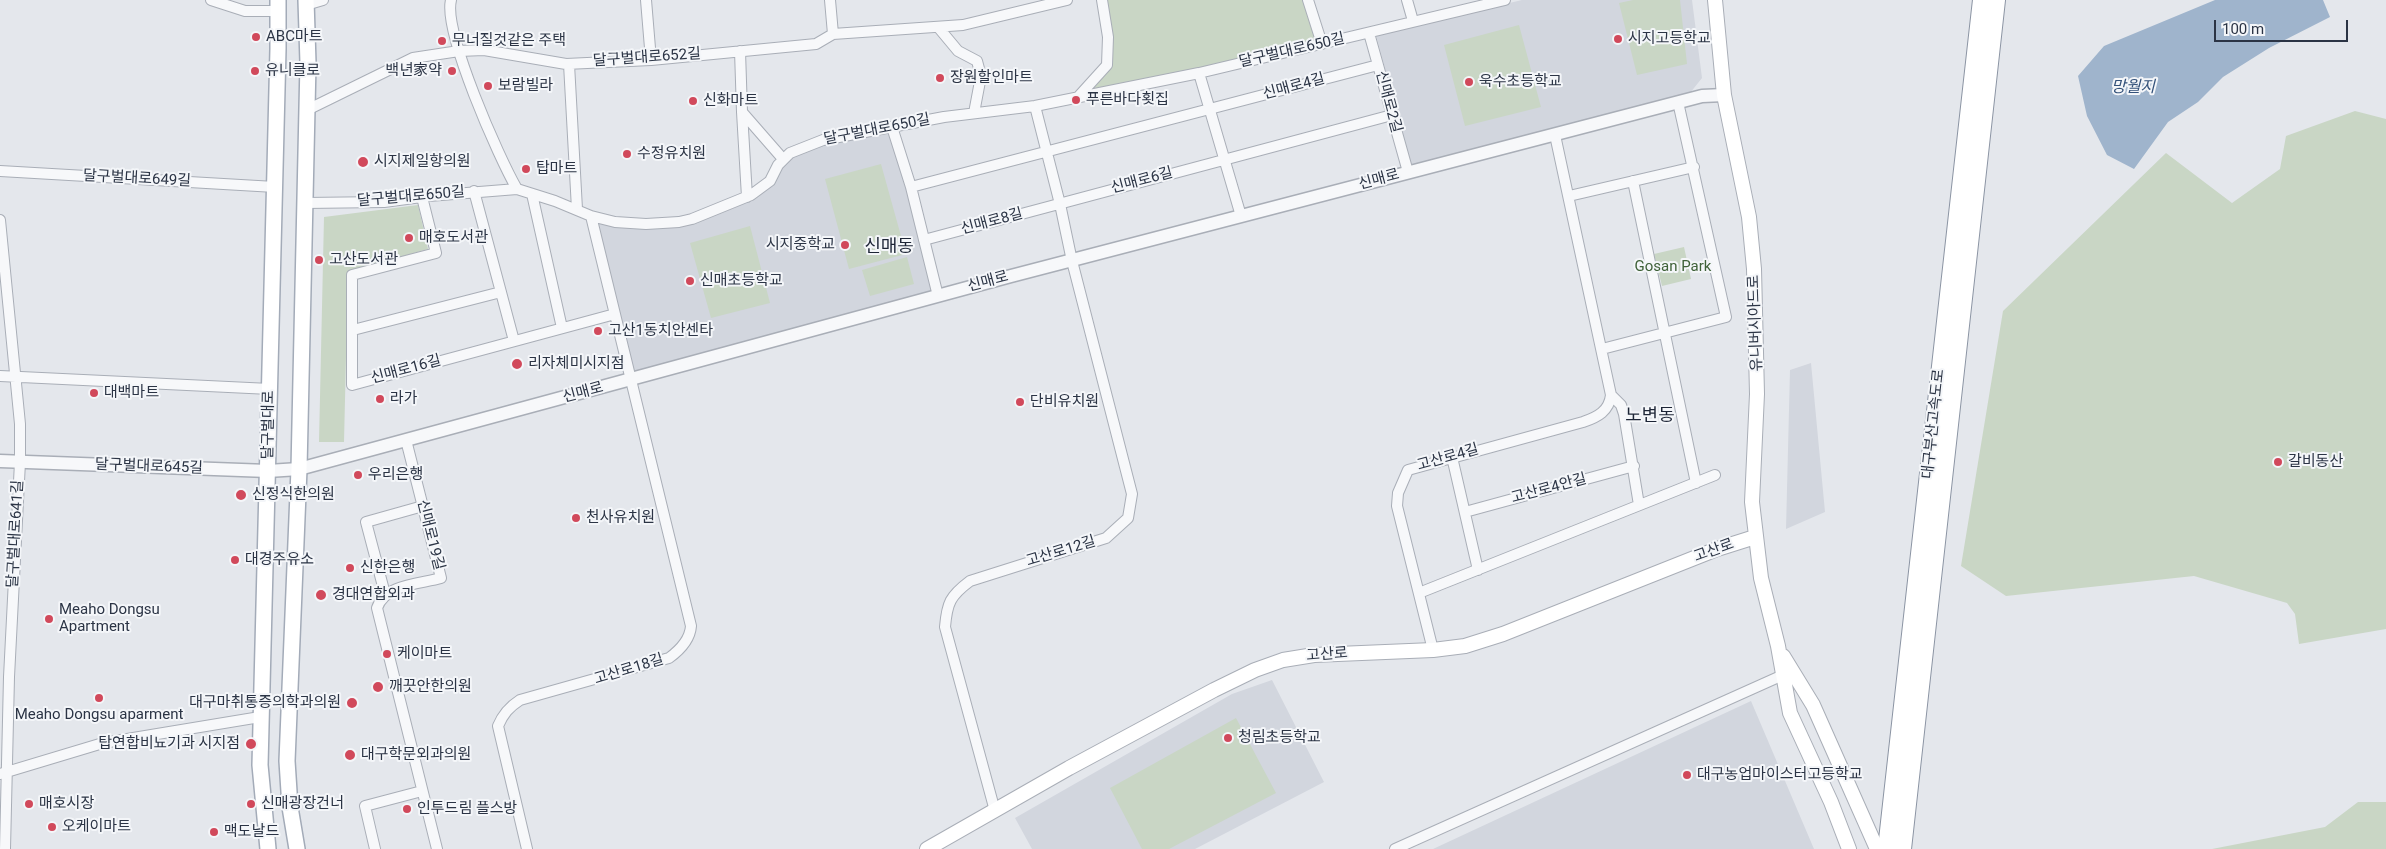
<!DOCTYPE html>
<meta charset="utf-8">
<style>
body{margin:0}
#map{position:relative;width:2386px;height:849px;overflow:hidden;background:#e4e7ec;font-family:Roboto,sans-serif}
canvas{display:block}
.scale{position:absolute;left:2214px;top:20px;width:134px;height:22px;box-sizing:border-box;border:2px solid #2b3445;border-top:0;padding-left:6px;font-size:15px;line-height:18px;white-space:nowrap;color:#2b3445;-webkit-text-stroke:4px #f4f6f9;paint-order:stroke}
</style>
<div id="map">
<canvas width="2386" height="849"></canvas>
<div class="scale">100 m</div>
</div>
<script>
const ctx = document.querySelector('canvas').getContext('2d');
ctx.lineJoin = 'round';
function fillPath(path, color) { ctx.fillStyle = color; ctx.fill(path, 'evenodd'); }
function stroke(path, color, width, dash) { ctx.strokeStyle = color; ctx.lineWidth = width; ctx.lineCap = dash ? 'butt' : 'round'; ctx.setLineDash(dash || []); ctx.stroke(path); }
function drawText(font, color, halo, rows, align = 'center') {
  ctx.font = font + ' Roboto,"Noto Sans KR",sans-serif'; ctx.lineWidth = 4; ctx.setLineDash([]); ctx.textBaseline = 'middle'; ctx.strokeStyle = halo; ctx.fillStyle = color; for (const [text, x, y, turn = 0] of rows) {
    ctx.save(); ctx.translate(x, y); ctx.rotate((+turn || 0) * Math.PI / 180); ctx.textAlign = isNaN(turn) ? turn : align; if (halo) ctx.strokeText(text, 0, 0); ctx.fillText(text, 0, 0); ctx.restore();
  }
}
const built = new Path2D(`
 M1522 0H1692L1702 78 1690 93 1411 165 1376 35Z
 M892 127 938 296 630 381 591 216 679 222 751 195 790 153Z
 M1811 363 1825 512 1786 529 1790 370Z
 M1272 680 1324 782 1195 849H1032L1015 818 1232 694Z
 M1751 701 1814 849H1433Z`);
const green = new Path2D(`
 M1102 0H1308L1322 44 1085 96 1107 65Z
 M1633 0H1680L1687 64 1637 75 1619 3Z
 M1519 25 1541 107 1465 126 1444 45Z
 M2355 111 2386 119V629L2299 644 2295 614 2287 603 2194 576 2006 596 1961 566 2003 311 2166 153 2232 203 2280 169 2286 136Z
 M881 164 906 254 849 269 825 179Z
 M418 205 428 249 348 272 344 442H319L324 217Z
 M750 226 770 303 711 318 690 243Z
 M1684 247 1691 279 1662 286 1654 254Z
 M907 257 914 284 870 296 862 270Z
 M1236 718 1276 793 1169 849H1142L1110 788Z
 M2358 802H2386V849H2212L2325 827Z`);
const water = new Path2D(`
 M2215 0H2323L2330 17 2269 48 2223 77 2198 102 2168 122 2134 169 2107 155 2087 116 2078 76 2104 46Z`);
const minor = new Path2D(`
 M211 0 245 11H278
 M451 0C443 32 499 158 517 189
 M646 0 651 60
 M830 0 833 34 963 25 1067 0
 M1308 0 1322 44
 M1407 0 1413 21
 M306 5 323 0
 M938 27 958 51 977 61 981 76 974 113
 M1369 33 1408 172
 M740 51 742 112 783 159
 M569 64 577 209
 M1199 73 1241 216
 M1078 97 1107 65 1108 37 1102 0
 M307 110 413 58 459 51 484 50 566 64 651 60 816 44 833 34
 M742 112 747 197
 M892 127 911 187 938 296
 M0 171 275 187
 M1633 181 1696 483
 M911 187 1378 65
 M474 191 514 341
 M532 194 562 328
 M1569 196 1694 167
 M422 197 436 253 352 275V385L615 314
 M305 203 384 202 429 196 517 189 555 201 591 216 615 222 646 224 679 222 692 219 751 195 770 181 778 165 790 153 823 140 944 117 1035 106 1199 73 1505 0
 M0 220 20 424V462L9 677 5 849
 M924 240 1392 115
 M353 330 501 292
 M1602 349 1726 317 1678 102
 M0 376 270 389
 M1611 395 1621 405 1624 414 1639 505
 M406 440 441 578C420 584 385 584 377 608L437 849
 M1452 457 1478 570
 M1465 512 1634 466
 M1419 593 1715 475
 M385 594 366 522 423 506
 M1433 650 1397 506 1398 493 1408 470 1583 422C1598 417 1609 411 1611 395L1555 135
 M0 774 103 743 260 717
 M995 811 945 627C947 603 950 596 970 581L1106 538 1128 518 1132 494 1072 261 1060 204 1035 106
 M375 849 365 806 422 791
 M527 849 498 726C503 714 509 707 520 700L669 658C680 650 690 640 691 626L591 216
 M1395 849 1783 675`);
const tertiary = new Path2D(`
 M0 461 268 471 299 469 1011 276 1702 96 1724 95`);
const secondary = new Path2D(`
 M1715 0 1724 95 1749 217 1754 269 1757 394 1752 502 1761 578 1778 646 1790 713 1831 802 1849 849
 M1783 656 1813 705 1877 849
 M927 849 1069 768 1214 690 1255 670 1283 660 1314 655 1433 650 1465 646 1503 634 1717 549 1755 537`);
const primary = new Path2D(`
 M268 849 260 765 278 49V0
 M297 849 290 807 287 761 299 469 308 63 306 0`);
const motorway = new Path2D(`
 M1887 849 1982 0
 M1902 849 1996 0`);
const markers = [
 [256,37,5,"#d1495b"],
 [1618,39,5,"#d1495b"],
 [442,41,5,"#d1495b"],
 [255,71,5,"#d1495b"],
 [452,71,5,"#d1495b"],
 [940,78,5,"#d1495b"],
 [1469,82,5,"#d1495b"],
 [488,86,5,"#d1495b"],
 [1076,100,5,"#d1495b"],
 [693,101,5,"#d1495b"],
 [627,154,5,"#d1495b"],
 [363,162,6,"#d1495b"],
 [526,169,5,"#d1495b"],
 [409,238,5,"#d1495b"],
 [845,245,5,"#d1495b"],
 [319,260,5,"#d1495b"],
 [690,281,5,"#d1495b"],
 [598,331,5,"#d1495b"],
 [517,364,6,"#d1495b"],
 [94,393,5,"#d1495b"],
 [380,399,5,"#d1495b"],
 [1020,402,5,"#d1495b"],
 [2278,462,5,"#d1495b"],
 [358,475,5,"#d1495b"],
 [241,495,6,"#d1495b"],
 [576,518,5,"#d1495b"],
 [235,560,5,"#d1495b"],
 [350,568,5,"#d1495b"],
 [321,595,6,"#d1495b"],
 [49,619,5,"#d1495b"],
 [387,654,5,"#d1495b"],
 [378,687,6,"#d1495b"],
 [99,698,5,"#d1495b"],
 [352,703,6,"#d1495b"],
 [1228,738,5,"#d1495b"],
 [251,744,6,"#d1495b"],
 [350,755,6,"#d1495b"],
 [1687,775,5,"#d1495b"],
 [29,804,5,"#d1495b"],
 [251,804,5,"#d1495b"],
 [407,809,5,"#d1495b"],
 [52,827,5,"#d1495b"],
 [214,832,5,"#d1495b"]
];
const poiNames = [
 ["ABC마트",266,37],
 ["시지고등학교",1628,39],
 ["무너질것같은 주택",452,41],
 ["유니클로",265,71],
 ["백년家약",442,71,"right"],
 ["장원할인마트",950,78],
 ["욱수초등학교",1479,82],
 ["보람빌라",498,86],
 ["푸른바다횟집",1086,100],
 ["신화마트",703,101],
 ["수정유치원",637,154],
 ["시지제일항의원",374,162],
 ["탑마트",536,169],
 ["매호도서관",419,238],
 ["시지중학교",835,245,"right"],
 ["고산도서관",329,260],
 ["신매초등학교",700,281],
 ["고산1동치안센타",608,331],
 ["리자체미시지점",528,364],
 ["대백마트",104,393],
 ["라가",390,399],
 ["단비유치원",1030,402],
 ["갈비동산",2288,462],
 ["우리은행",368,475],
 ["신정식한의원",252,495],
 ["천사유치원",586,518],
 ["대경주유소",245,560],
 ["신한은행",360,568],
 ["경대연합외과",332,595],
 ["Meaho Dongsu",59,610],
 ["Apartment",59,627],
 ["케이마트",397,654],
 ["깨끗안한의원",389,687],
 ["대구마취통증의학과의원",341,703,"right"],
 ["Meaho Dongsu aparment",99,715,"center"],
 ["청림초등학교",1238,738],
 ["탑연합비뇨기과 시지점",240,744,"right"],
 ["대구학문외과의원",361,755],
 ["대구농업마이스터고등학교",1697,775],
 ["매호시장",39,804],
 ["신매광장건너",261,804],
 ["인투드림 플스방",417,809],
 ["오케이마트",62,827],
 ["맥도날드",224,832]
];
const streetNames = [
 ["달구벌대로650길",1292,51,-13],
 ["달구벌대로652길",647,58,-4],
 ["신매로4길",1294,87,-15],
 ["신매로2길",1388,102,75],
 ["달구벌대로650길",877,130,-11],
 ["달구벌대로649길",137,179,3],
 ["신매로",1379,180,-15],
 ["신매로6길",1142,181,-15],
 ["달구벌대로650길",411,197,-5],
 ["신매로8길",992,222,-15],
 ["신매로",988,282,-15],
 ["유니버시아드로",1756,323,-92],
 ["신매로16길",406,370,-15],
 ["신매로",583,393,-15],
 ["대구부산고속도로",1934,424,-84],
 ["달구벌대로",269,425,-89],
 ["고산로4길",1448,458,-16],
 ["달구벌대로645길",149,467,2],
 ["고산로4안길",1549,489,-15],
 ["달구벌대로641길",16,534,-87],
 ["신매로19길",430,535,76],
 ["고산로",1714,551,-20],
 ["고산로12길",1061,552,-17],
 ["고산로",1327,655,-4],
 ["고산로18길",629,670,-17]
];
const parkNames = [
 ["Gosan Park",1673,267]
];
const waterNames = [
 ["망월지",2133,88]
];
const quarterNames = [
 ["신매동",889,247],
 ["노변동",1650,416]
];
fillPath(built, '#d2d6de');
fillPath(green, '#c9d6c5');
fillPath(water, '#9fb4cc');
stroke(minor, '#a9aeb7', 12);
stroke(tertiary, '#a9aeb7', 15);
stroke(secondary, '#a9aeb7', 16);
stroke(primary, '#a3abb8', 18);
stroke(motorway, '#8b94a3', 20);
stroke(minor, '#f7f8fa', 10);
stroke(tertiary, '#f7f8fa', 12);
stroke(secondary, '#fff', 14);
stroke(primary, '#fff', 15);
stroke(motorway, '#fff', 18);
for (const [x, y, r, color] of markers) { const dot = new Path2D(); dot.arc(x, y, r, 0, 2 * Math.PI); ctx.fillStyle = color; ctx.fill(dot); stroke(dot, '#f4f6f9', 2); }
drawText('15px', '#2b3445', '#f4f6f9', poiNames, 'left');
drawText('15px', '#2b3445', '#f4f6f9', streetNames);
drawText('15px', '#3f6138', '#f4f6f9', parkNames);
drawText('italic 16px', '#34527a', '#f4f6f9', waterNames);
drawText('18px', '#1d2536', '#f4f6f9', quarterNames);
</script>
